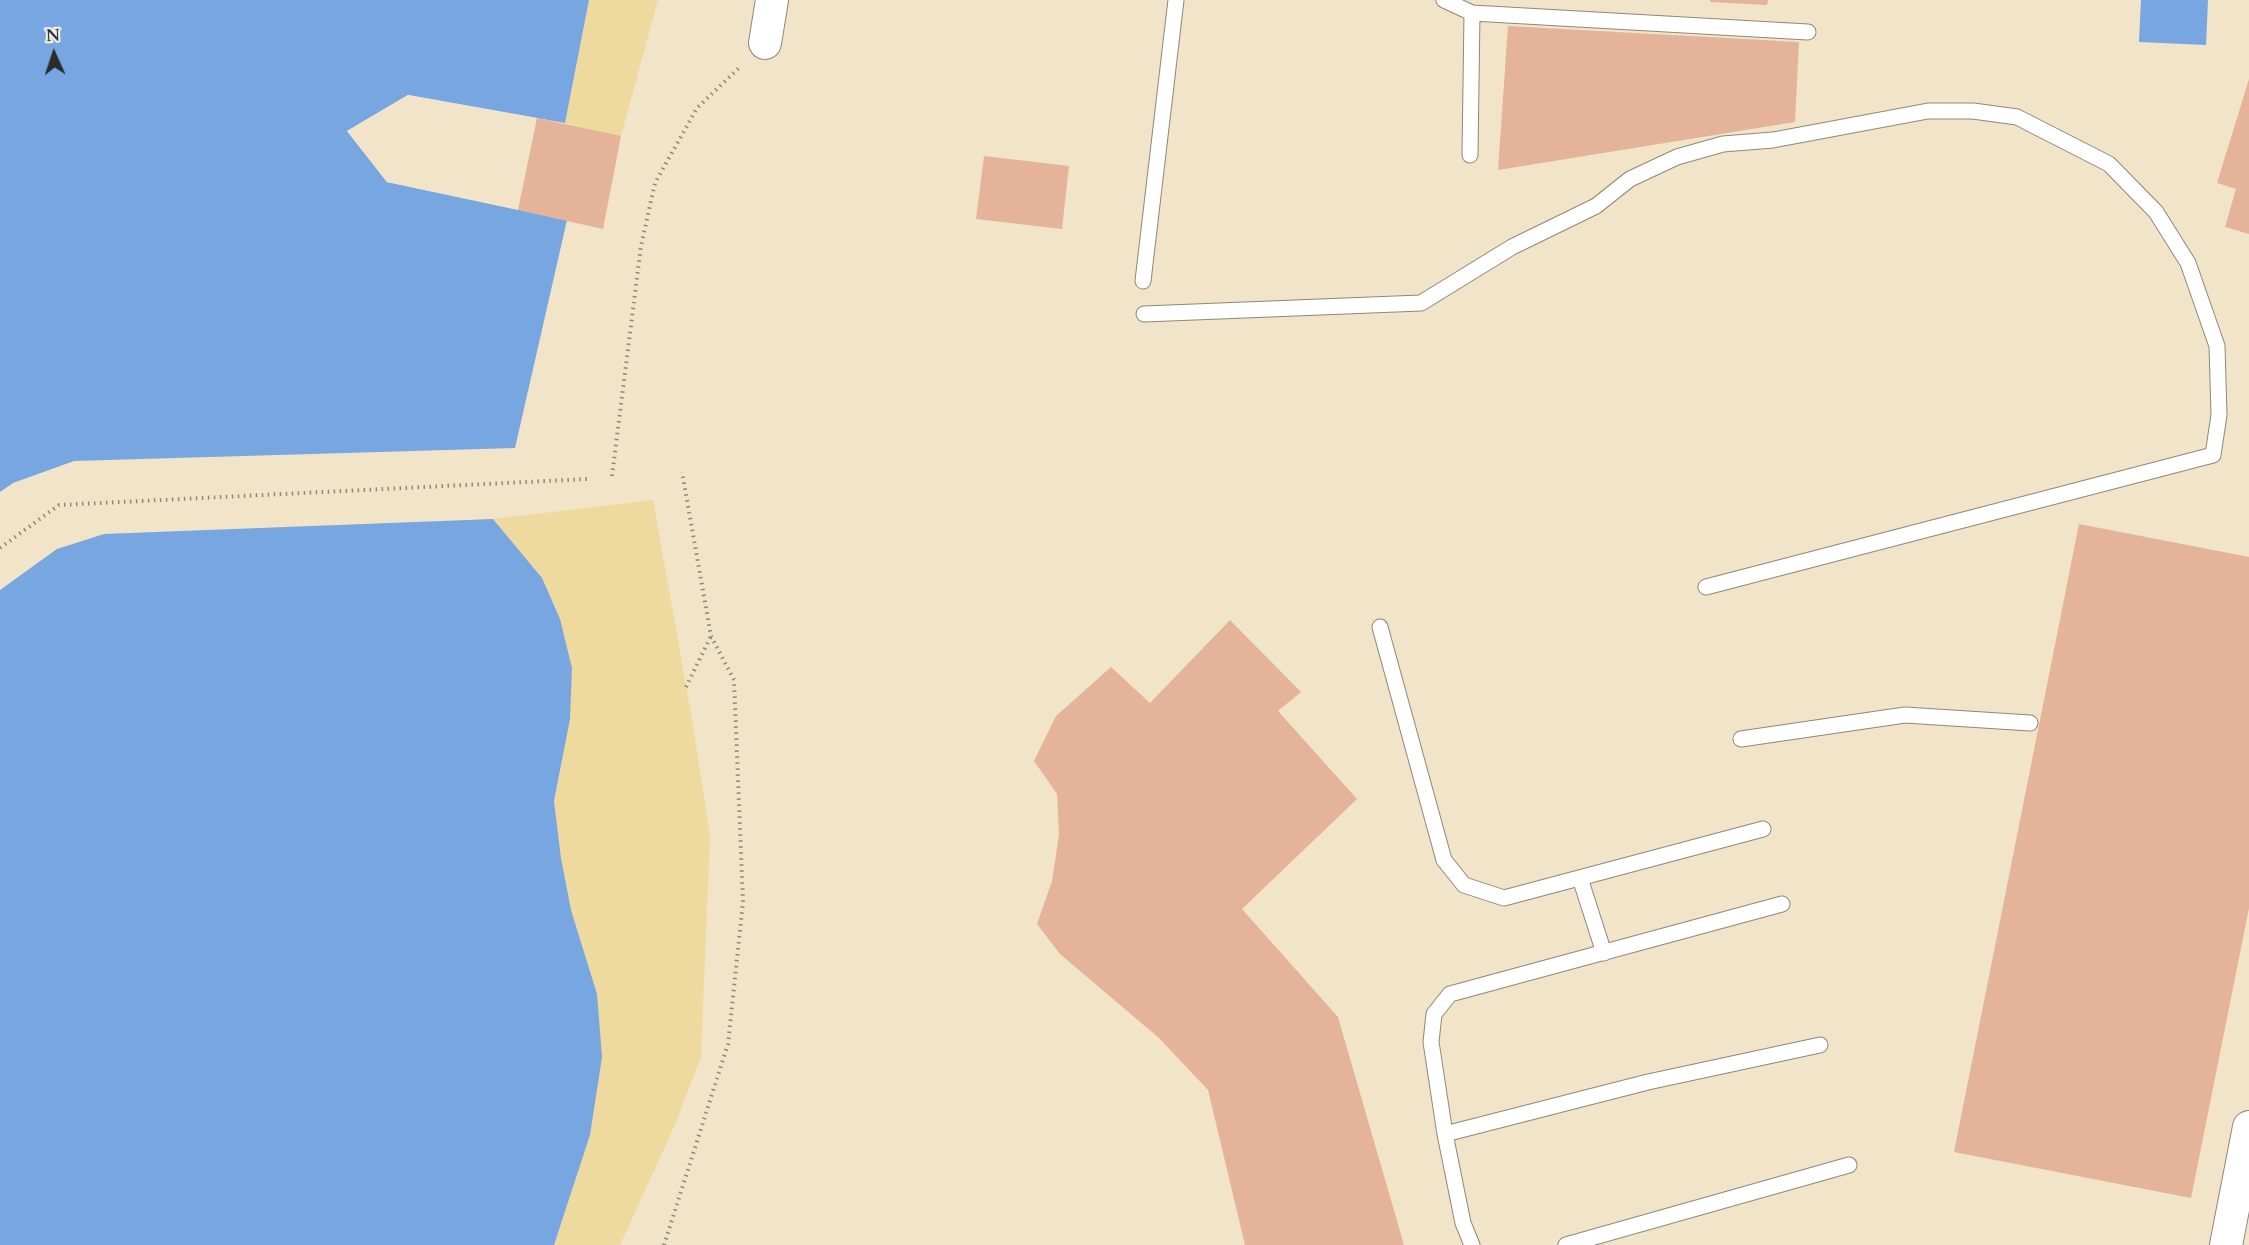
<!DOCTYPE html>
<style>
body{margin:0}
#map{position:relative;width:2249px;height:1245px;overflow:hidden;background:#f2e4c9;font-family:Cardo,serif}
canvas{display:block}
.north{position:absolute;left:24px;top:24px;width:60px;height:60px;-webkit-text-stroke:4px #f7f3e8;paint-order:stroke;rotate:357deg;font-size:16px;font-weight:700;line-height:24px;text-align:center;color:#2b2b2b}
.north::after{content:'';display:block;margin:auto;width:21px;height:27px;background:#2b2b2b;clip-path:polygon(50% 0,100% 100%,50% 72%,0 100%)}
</style>
<div id="map">
<canvas width="2249" height="1245"></canvas>
<div class="north">N</div>
</div>
<script>
const ctx = document.querySelector('canvas').getContext('2d');
ctx.lineJoin = 'round';
function fillPath(path, color) { ctx.fillStyle = color; ctx.fill(path, 'evenodd'); }
function stroke(path, color, width, dash) { ctx.strokeStyle = color; ctx.lineWidth = width; ctx.lineCap = dash ? 'butt' : 'round'; ctx.setLineDash(dash || []); ctx.stroke(path); }
const sand = new Path2D(`
 M589 0H658L621 136 619 138 565 123Z
 M653 500 692 719 710 836 701 1057 674 1127 620 1245H554L590 1135 597 994 571 910 561 858 554 801 570 719 542 578 493 519Z`);
const water = new Path2D(`
 M0 0H589L565 123 408 95 347 131 387 182 567 220 515 448 74 461 13 483 0 492Z
 M2141 0H2208L2206 45 2139 42Z
 M493 519 542 578 560 619 572 668 570 719 554 801 561 858 571 910 597 994 602 1057 590 1135 554 1245H0V590L57 549 104 534Z`);
const pier = new Path2D(`
 M408 95 537 118V121L408 98 352 132 388 180 519 207 518 210 387 182 347 131Z`);
const building = new Path2D(`
 M1710 0H1768L1767 5 1710 2Z
 M1508 26 1799 42 1795 122 1498 170Z
 M2249 79V234L2225 227 2236 189 2217 183Z
 M537 118 621 136 603 229 518 210Z
 M984 156 1069 166 1062 229 976 219Z
 M2079 524 2249 557V908L2191 1198 1954 1152Z
 M1230 620 1301 692 1278 711 1357 799 1242 909 1338 1017 1404 1245H1245L1208 1090 1159 1038 1060 954 1037 924 1052 881 1059 835 1057 794 1034 761 1056 716 1111 667 1150 703Z`);
const path = new Path2D(`
 M612 476 641 246 655 183 697 108 741 66
 M0 548 59 505 587 479
 M686 687 711 636
 M664 1245 728 1044 743 902 734 680 711 636 682 472`);
const service = new Path2D(`
 M1444 0 1472 13 1808 32
 M1470 155 1472 13
 M1143 281 1176 0
 M1144 314 1421 303 1512 247 1596 206 1630 179 1677 157 1723 144 1773 140 1928 111H1973L2017 117 2109 164 2156 212 2188 263 2217 346 2219 415 2213 455 1706 587
 M1380 627 1444 860 1464 885 1504 898 1763 829
 M1741 739 1905 715 2030 723
 M1580 878 1604 953
 M1782 904 1450 994 1434 1014 1431 1042 1445 1134 1648 1082 1820 1045
 M1445 1134 1463 1223 1472 1245
 M1566 1245 1849 1165`);
const minor = new Path2D(`
 M765 43 772 0
 M2226 1245 2249 1127`);
fillPath(sand, '#eeda9e');
fillPath(water, '#77a6e1');
fillPath(pier, '#f2e4c9');
fillPath(building, '#e4b399');
stroke(service, '#8e887a', 17);
stroke(minor, '#8e887a', 34);
stroke(path, '#8e887a', 4, [1.5, 4.5]);
stroke(service, '#fff', 15);
stroke(minor, '#fff', 32);
</script>
